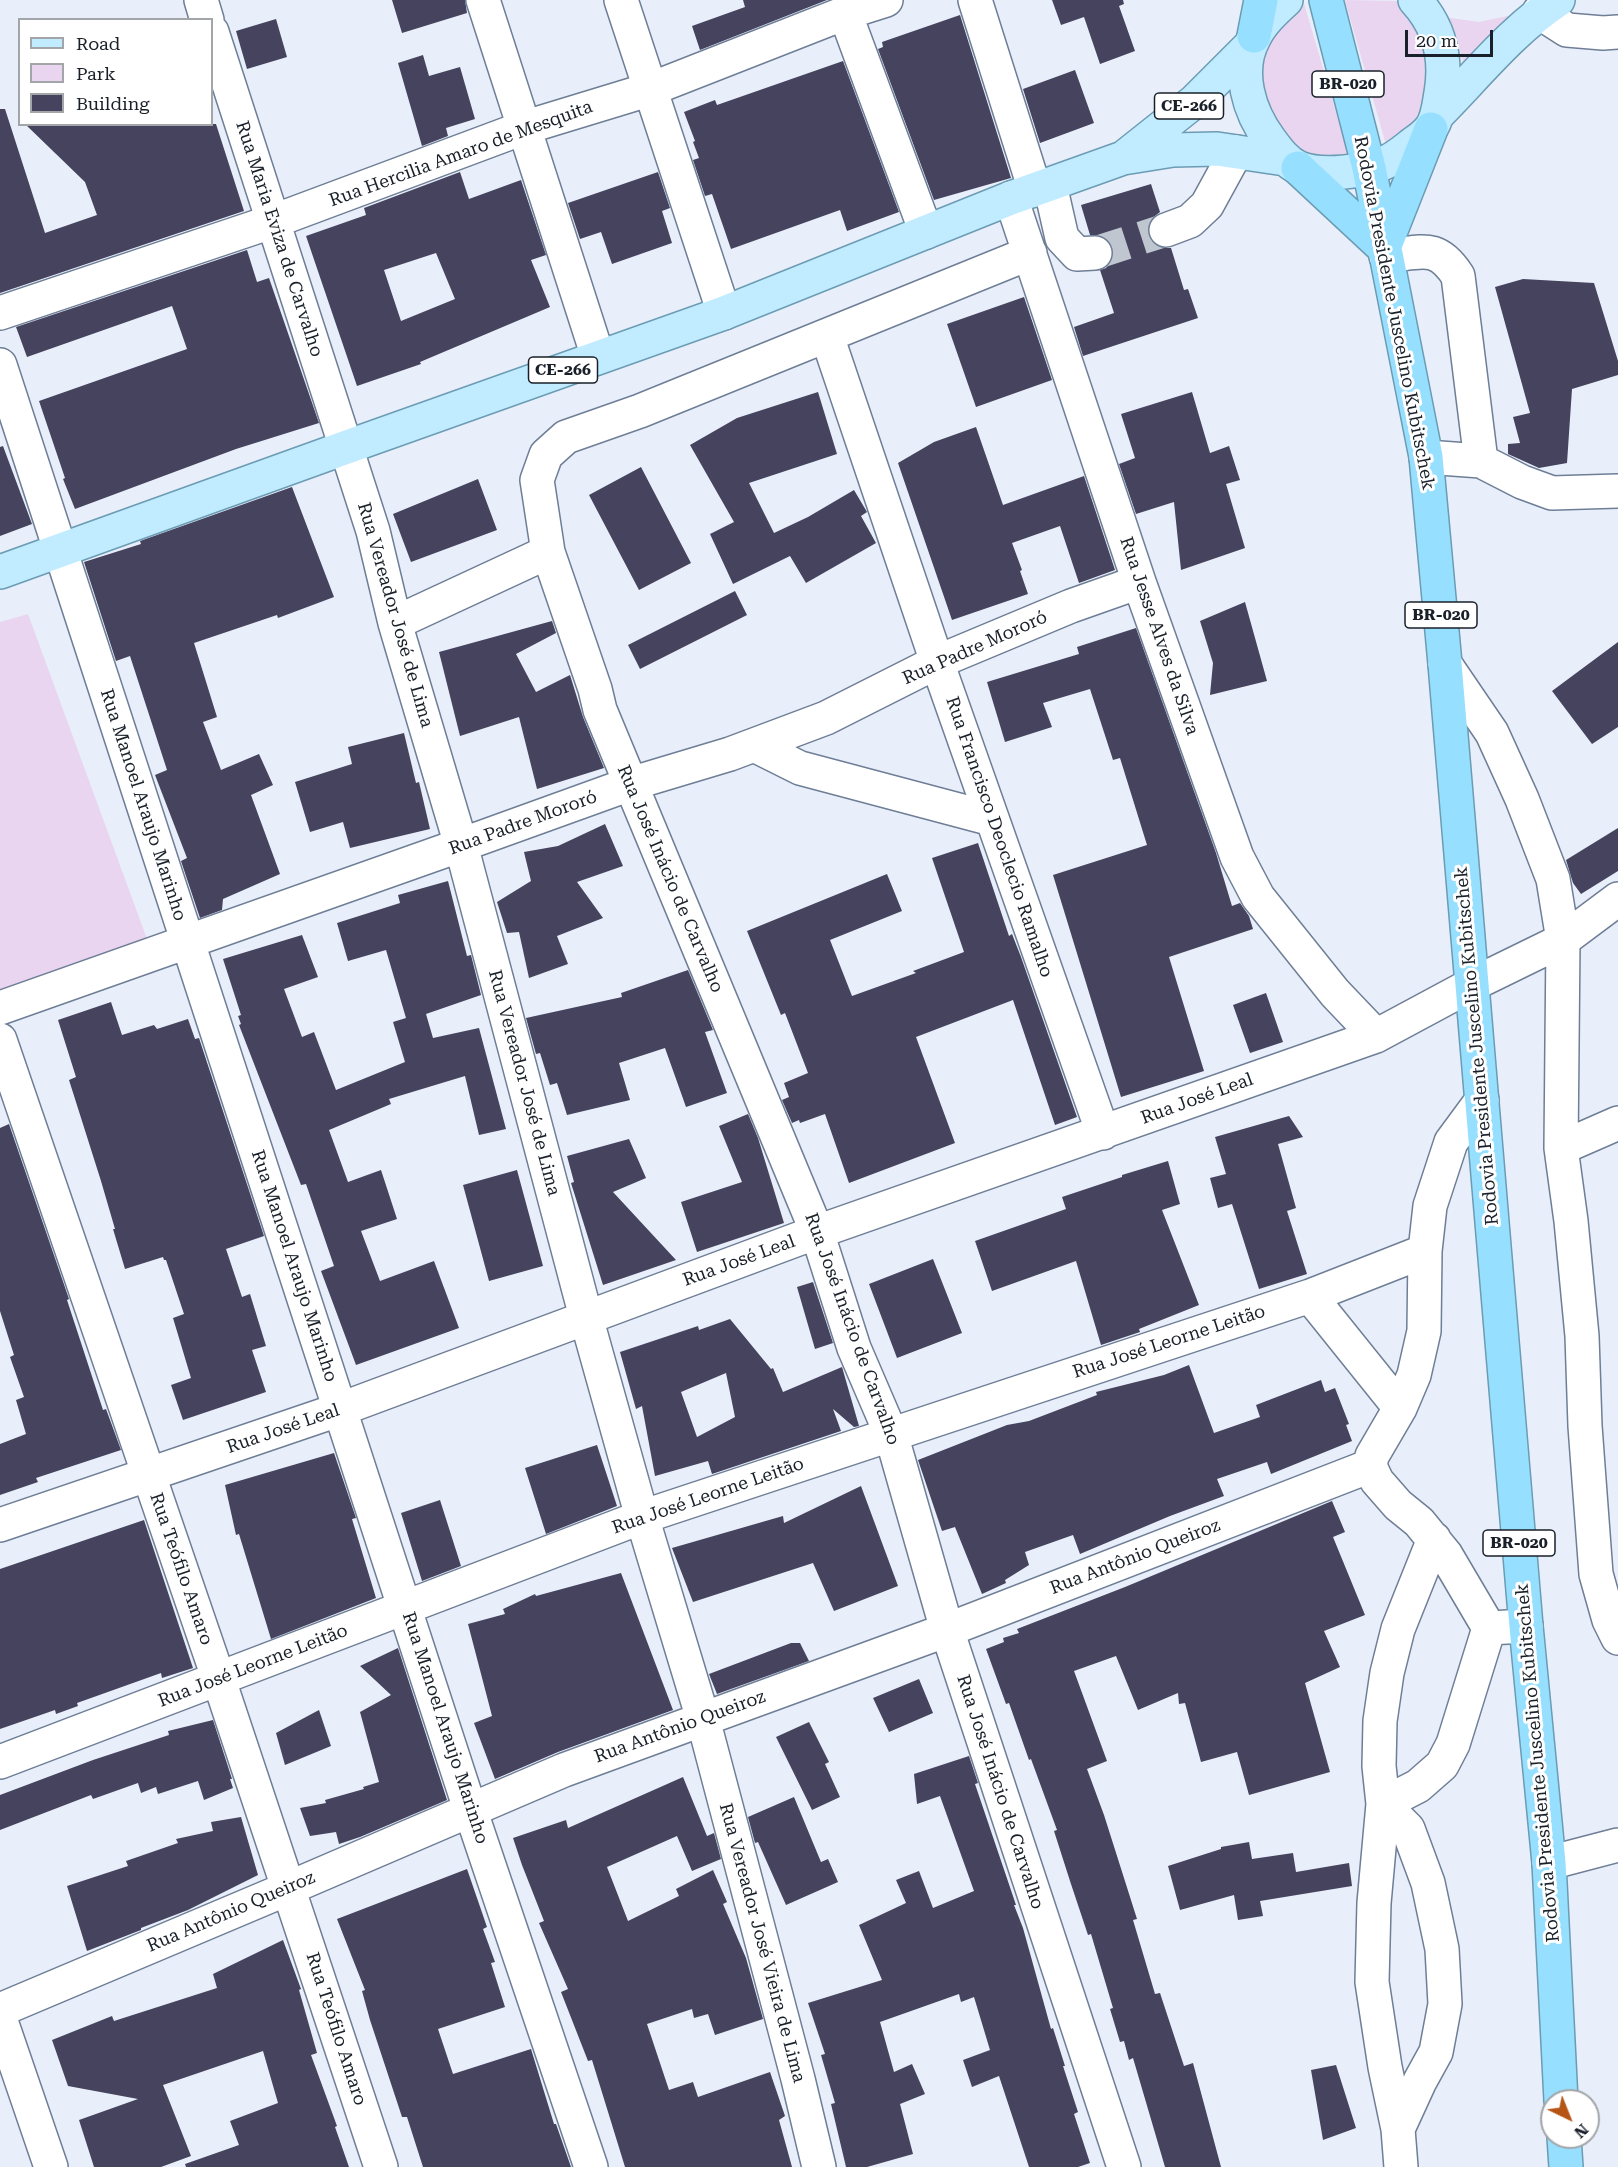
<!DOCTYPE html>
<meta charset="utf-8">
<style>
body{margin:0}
#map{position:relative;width:1618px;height:2167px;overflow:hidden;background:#e8effa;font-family:"Roboto Serif",serif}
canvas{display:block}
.legend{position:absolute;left:18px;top:18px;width:195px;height:108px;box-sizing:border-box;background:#fff;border:2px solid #a3a6a9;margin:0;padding:8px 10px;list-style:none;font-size:18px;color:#192029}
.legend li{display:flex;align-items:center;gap:12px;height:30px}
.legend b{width:30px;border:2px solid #a3a6a9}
.north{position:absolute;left:1540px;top:2089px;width:60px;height:60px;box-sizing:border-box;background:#fff;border:2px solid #a3a6a9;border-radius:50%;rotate:137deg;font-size:16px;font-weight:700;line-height:24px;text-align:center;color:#192029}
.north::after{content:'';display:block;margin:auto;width:21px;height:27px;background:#b65415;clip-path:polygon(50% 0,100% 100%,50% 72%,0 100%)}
.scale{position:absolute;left:1405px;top:30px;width:88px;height:27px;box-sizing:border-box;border:3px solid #192029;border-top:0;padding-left:8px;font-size:18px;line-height:21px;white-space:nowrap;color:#192029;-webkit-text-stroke:4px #fff;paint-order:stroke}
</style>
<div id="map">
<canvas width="1618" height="2167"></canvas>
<ul class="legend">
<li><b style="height:8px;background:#c1ecff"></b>Road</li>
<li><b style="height:16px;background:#e9d5ef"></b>Park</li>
<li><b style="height:16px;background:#45435d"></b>Building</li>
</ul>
<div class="north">N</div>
<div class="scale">20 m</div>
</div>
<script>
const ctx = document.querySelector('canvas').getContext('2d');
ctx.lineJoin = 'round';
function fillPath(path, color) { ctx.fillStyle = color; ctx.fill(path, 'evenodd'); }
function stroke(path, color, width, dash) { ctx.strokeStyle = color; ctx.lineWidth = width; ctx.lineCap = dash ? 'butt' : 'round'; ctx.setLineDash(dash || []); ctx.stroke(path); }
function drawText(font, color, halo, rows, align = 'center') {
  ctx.font = font + ' "Roboto Serif",serif'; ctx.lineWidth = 6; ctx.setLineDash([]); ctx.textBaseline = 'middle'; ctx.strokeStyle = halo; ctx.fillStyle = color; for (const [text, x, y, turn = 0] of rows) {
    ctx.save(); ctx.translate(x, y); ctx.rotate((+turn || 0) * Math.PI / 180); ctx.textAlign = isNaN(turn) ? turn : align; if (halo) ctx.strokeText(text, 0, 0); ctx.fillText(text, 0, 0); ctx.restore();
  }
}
const green = new Path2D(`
 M1297 0H1303L1351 163 1312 157 1294 147 1268 117 1257 60Z
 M1345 0 1397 1 1412 14 1431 49 1428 108 1388 152Z
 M1531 11 1466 74 1456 35 1444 17 1479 22Z
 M28 614 147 939 0 996V622Z`);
const building = new Path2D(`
 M392 0H465L467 13 402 33Z
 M743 0H827L700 50 692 26 745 7Z
 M1052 0H1123L1124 4 1119 6 1135 51 1100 64 1084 17 1061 25Z
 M960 15 1011 178 934 200 878 49 883 47 882 42Z
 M276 19 287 57 247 69 236 31Z
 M423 55 429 76 460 67 475 119 446 128 448 136 422 146 398 63Z
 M843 61 899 212 847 231 840 210 731 249 712 194 705 196 693 160 699 158 693 142 695 141 684 112 715 100 717 105Z
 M1075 70 1094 123 1040 143 1023 89Z
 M0 109H5L45 233 97 215 85 182 25 124H216L244 211 0 293Z
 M460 172 469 199 521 180 546 255 531 260 550 307 420 362 421 364 357 386 306 236 366 215 364 208ZM436 253 455 299 401 321 384 270Z
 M658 172 670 208 662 211 672 243 612 264 601 232 580 239 568 203Z
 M1151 184 1160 212 1151 219 1147 228 1148 236 1155 245 1162 248H1171L1184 290 1188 289 1198 318 1083 356 1074 327 1114 313 1100 270 1106 268 1111 262 1114 253 1111 243 1104 237 1090 235 1081 205Z
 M247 250 257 282 269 278 319 423 236 449 75 509 63 479 65 478 39 401 187 349 172 306 27 357 16 327Z
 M1523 279 1594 283 1618 361V375L1572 389 1567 463 1539 468 1508 454V444L1520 443 1513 417 1530 413 1495 287Z
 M1024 297 1052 380 976 407 947 324Z
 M818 392 837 454 749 483 774 533 808 517 854 490 867 512 861 516 876 543 806 583 790 556 733 584 710 534 734 522 690 445 737 418Z
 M1192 392 1210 453 1229 446 1240 480 1226 484 1245 548 1181 570 1174 502 1136 514 1119 464 1135 458 1121 414Z
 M976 427 1003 505 1084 476 1115 570 1079 583 1060 526 1012 543 1022 570 1020 571 1028 594 952 620 898 463 934 442Z
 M3 446 32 524 0 536V447Z
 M641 467 691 563 639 590 589 495Z
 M478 479 497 530 411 562 393 514Z
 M292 487 334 597 278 618 277 615 194 643 217 717 203 722 221 770 259 754 273 785 251 795 280 874 223 899 222 910 200 918 181 861 187 858 155 775 167 770 130 656 116 661 84 562 141 544 140 541Z
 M735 591 747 615 640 669 628 645Z
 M1245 602 1267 681 1210 695 1213 663 1200 621Z
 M552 621 556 633 516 654 536 692 570 675 583 717 604 768 537 789 519 717 460 736 439 652Z
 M1136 628 1216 853 1232 906 1240 903 1249 916 1253 929 1169 957 1204 1071 1121 1097 1053 875 1147 845 1120 758 1113 760 1090 689 1043 703 1052 727 1005 742 987 682 1079 654 1077 647Z
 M1618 642V727L1592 744 1552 691Z
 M404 733 416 783 419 782 430 829 350 848 343 822 310 832 295 782 352 764 348 747Z
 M605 824 623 866 577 882 603 918 557 936 568 964 529 978 519 932 507 933 497 902 531 881 524 852 558 846Z
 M1618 828V871L1581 894 1573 883 1566 860Z
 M978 843 1009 936 1012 934 1021 957 1077 1117 1055 1125 1013 1000 916 1037 955 1143 849 1183 825 1114 800 1123 799 1120 792 1123 782 1100 789 1097 784 1083 808 1073 785 1013 781 1015 747 931 887 874 902 911 830 940 852 996 916 973 913 971 964 952 932 858Z
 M448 881 467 956 471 955 481 995 426 1014 433 1038 479 1028 506 1129 479 1135 465 1076 389 1099 391 1104 329 1130 348 1182 381 1170 397 1219 361 1231 380 1281 434 1261 459 1328 356 1365 321 1271 334 1266 306 1184 301 1185 239 1025 241 1024 238 1016 241 1015 223 959 302 935 318 977 284 989 302 1037 314 1032 336 1090 405 1062 393 1022 406 1018 386 950 348 961 337 923 400 903 398 895Z
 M688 970 713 1030 705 1032 727 1093 686 1107 665 1048 619 1063 630 1100 567 1115 557 1083 550 1085 540 1053 536 1054 526 1018 622 997 621 993Z
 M1266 993 1283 1042 1250 1053 1233 1005Z
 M111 1002 122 1035 154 1025 157 1029 188 1019 195 1039 199 1038 264 1236 226 1249 242 1297 250 1294 266 1346 252 1350 266 1392 183 1420 171 1385 191 1378 173 1318 184 1314 166 1260H164L163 1257 125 1269 113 1229H115L101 1181 69 1080 76 1077 58 1020Z
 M748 1114 758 1138 784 1223 697 1252 681 1202 742 1182 719 1126Z
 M1289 1116 1303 1137 1278 1144 1296 1208 1287 1211 1307 1274 1259 1289 1232 1204 1218 1208 1210 1178 1226 1174 1215 1137Z
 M9 1124 69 1299 67 1300 103 1410 106 1409 121 1450 36 1478 38 1482 0 1495V1444L26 1434 16 1400 24 1397 10 1357 14 1355 0 1311V1128Z
 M629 1139 646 1178 613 1192 676 1260 603 1285 571 1183 574 1182 567 1156Z
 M1168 1161 1180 1204 1162 1210 1199 1305 1139 1329 1140 1332 1101 1345 1076 1261 992 1291 975 1241 1066 1209 1062 1197 1122 1177V1175Z
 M517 1170 543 1266 489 1281 463 1185Z
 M933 1259 962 1333 897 1358 869 1284Z
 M813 1282 833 1343 815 1349 797 1287Z
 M730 1319 771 1369 773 1368 783 1392 842 1367 859 1426 854 1427 833 1409 841 1431 712 1474 708 1461 655 1476 642 1406 636 1409 620 1352 698 1326 699 1330ZM726 1373 735 1417 697 1437 681 1392Z
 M1189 1365 1214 1433 1260 1417 1256 1405 1321 1380 1325 1392 1335 1388 1349 1424 1346 1425 1352 1441 1271 1474 1267 1462 1217 1479 1224 1496 1170 1516 1080 1554 1073 1535 1025 1552 1029 1565 1005 1580 1006 1583 982 1594 955 1527 942 1531 918 1460 1007 1425 1029 1421 1097 1395 1096 1392 1164 1375Z
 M597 1445 617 1506 546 1534 525 1468Z
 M334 1453 356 1518 352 1519 376 1598 271 1639 239 1534 236 1535 225 1485Z
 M861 1486 898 1586 834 1611 813 1563 693 1602 672 1548 783 1516 784 1523Z
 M440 1500 461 1566 422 1581 401 1513Z
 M1332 1501 1345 1532 1333 1537 1365 1615 1324 1631 1340 1667 1305 1683 1330 1772 1249 1795 1237 1752 1201 1762 1185 1703 1179 1704 1178 1693 1138 1710 1116 1656 1074 1671 1107 1761 1087 1769 1104 1815 1137 1919 1133 1920 1155 1994 1160 1993 1184 2066 1193 2063 1221 2167H1165L1133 2058 1129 2060 1124 2041 1120 2042 1110 2009 1113 2008 1091 1934 1088 1935 1070 1881 1054 1831 1057 1830 1031 1759 1029 1760 1009 1703 1006 1704 986 1649 1004 1642 1003 1638 1019 1633 1017 1629 1125 1587Z
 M144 1520 193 1668 162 1678 161 1673 77 1703 78 1706 56 1714 55 1710 0 1729V1569Z
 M621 1573 673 1710 558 1752 495 1779 474 1723 492 1716 468 1624 505 1614 503 1609 535 1594 536 1596Z
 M791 1643H800L809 1661 717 1694 709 1674Z
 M398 1648 447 1800 360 1837 339 1844 336 1832 310 1836 300 1808 326 1803 325 1800 364 1789 363 1787 379 1782 360 1712 391 1695 360 1666Z
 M919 1679 933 1713 889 1732 873 1698Z
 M319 1710 331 1746 285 1765 276 1733Z
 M213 1720 232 1779H230L233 1788 204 1800 198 1781 158 1794 156 1787 141 1793 138 1783 93 1799 91 1795 0 1830V1795L93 1760 169 1735 168 1731Z
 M809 1722 829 1762 825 1764 840 1797 812 1810 776 1737Z
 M969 1756 978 1783 975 1784 1016 1905H1014L1023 1928 1051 2029 1053 2028 1065 2066H1063L1078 2112 1074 2114 1090 2163 1078 2167H1029L999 2076 972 2087 963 2060 990 2050 974 1997 961 2002 959 1994 880 2022 894 2072 912 2064 925 2094 900 2104 913 2154 867 2167H846L831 2104 835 2103 821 2055 825 2054 808 2003 882 1980 859 1925 906 1903 896 1880 919 1871 933 1908 974 1891 940 1796 917 1804 914 1774Z
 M683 1777 707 1836 714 1833 721 1859 692 1871 677 1836 607 1867 628 1921 679 1896 676 1889 713 1870 727 1902 723 1904 746 1958 763 2019 715 2035 708 2014 694 2018 692 2009 647 2024 669 2090 693 2082 698 2097 770 2072 785 2116 779 2120 792 2167H625L592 2060 588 2061 561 1992 568 1989 539 1923 544 1921 522 1865 513 1838 566 1820 568 1828Z
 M794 1797 821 1862 828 1859 838 1882 786 1905 758 1842 755 1843 748 1817Z
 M241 1817 258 1875 188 1910 141 1928V1930L87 1951 67 1886 128 1866 126 1861 178 1843 176 1839 213 1831 211 1822Z
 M1249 1842 1252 1859 1293 1853 1296 1872 1349 1863 1352 1886 1260 1901 1263 1916 1238 1920 1234 1895 1180 1910 1168 1866 1221 1849V1847Z
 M467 1869 487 1927 483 1929 495 1962 491 1963 505 2007 438 2029 453 2074 531 2049 554 2124H556L571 2167H423L407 2117H402L370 2020 362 1991 365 1990 337 1919Z
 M283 1940 301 1989 299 1990 317 2053 311 2055 337 2126 335 2127 349 2167H186L185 2164 239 2145 230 2121 278 2103 263 2051 163 2085 191 2156 161 2167H94L79 2120 138 2099 68 2086 52 2040 112 2016 114 2021 217 1988 213 1974Z
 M1336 2065 1356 2128 1323 2140 1311 2070Z`);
const minorTunnel = new Path2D(`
 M1095 253 1166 230`);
const minor = new Path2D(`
 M201 0 207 20
 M483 0 598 357
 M621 0 724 313
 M975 0 1035 190
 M1539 12 1567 30 1603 33 1618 32
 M845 13 926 232
 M212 32 373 531 395 623 461 845 586 1317 642 1517 703 1719 798 2079 819 2167
 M1050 185 1062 238 1077 254 1095 253
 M1011 198 1139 582 1237 857 1258 897 1335 993 1376 1036
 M1166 230 1190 221 1207 205 1236 152
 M1030 253 640 411 566 437 546 455 537 480 548 552 595 689 600 710 817 1232 854 1348 891 1434 947 1630 1124 2167
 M1386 256C1421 253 1436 242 1458 276L1481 461
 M0 313 274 221 523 128 651 89 845 13 886 0
 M827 336 937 662 1103 1133
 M0 365 470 1809 591 2167
 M1426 457 1481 461 1522 482 1552 493 1618 491
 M395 623 548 552
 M1445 664 1492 733 1522 799 1553 879 1563 940 1561 1148 1571 1221 1582 1336 1585 1426 1596 1574 1609 1620 1618 1638
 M754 745 800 768 992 819
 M0 1008 461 845 630 784 730 754 826 718 937 662 1071 606 1139 582
 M0 1040 219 1680 381 2167
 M1482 1100 1451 1142 1430 1206 1425 1251 1424 1331 1414 1375 1400 1408 1372 1456 1370 1466 1377 1481 1398 1505 1419 1522 1446 1555 1489 1628 1526 1626
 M1561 1148 1618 1123
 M1310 1296 1400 1408
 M0 1525 341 1409 817 1232 1376 1036 1471 985 1563 940 1618 899
 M0 1762 642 1517 1310 1296 1425 1251
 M1549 1863 1618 1845
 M0 2010 289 1888 564 1770 947 1630 1370 1466
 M0 2018 51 2167
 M1398 2129 1420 2081 1436 2052 1445 2004 1442 1949 1428 1883 1408 1829 1383 1804 1418 1786 1442 1765 1453 1744 1489 1628
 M1401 2167 1398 2129 1385 2067 1372 1982 1374 1903 1383 1804 1379 1766 1380 1721 1387 1673 1398 1629 1434 1539`);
const major = new Path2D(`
 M1286 0C1274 11 1261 23 1254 38 1236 71 1249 112 1270 140 1278 151 1286 162 1299 168 1321 177 1363 172 1384 163 1395 159 1405 150 1414 143 1420 139 1427 133 1431 128 1438 118 1439 104 1441 93 1447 58 1439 26 1415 0
 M1437 115C1476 76 1511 31 1558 0
 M1127 155 1195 101 1249 47
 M0 572 347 447 724 313 1011 198 1123 158 1173 150 1217 149 1285 159`);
const highway = new Path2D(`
 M1326 0 1369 168 1426 457 1445 664 1526 1626 1549 1863 1561 2101
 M1254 36 1261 0
 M1298 168 1384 248
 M1384 248 1431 129
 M1564 2137 1566 2167`);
const shields = [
 [1348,84,72],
 [1189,106,69],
 [563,370,69],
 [1441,615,72],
 [1519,1543,72]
];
const shieldNames = [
 ["BR-020",1348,84],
 ["CE-266",1189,106],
 ["CE-266",563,370],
 ["BR-020",1441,615],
 ["BR-020",1519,1543]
];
const streetNames = [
 ["Rua Hercilia Amaro de Mesquita",461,154,-20],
 ["Rua Maria Eviza de Carvalho",279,239,72],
 ["Rodovia Presidente Juscelino Kubitschek",1394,313,79],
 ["Rua Vereador José de Lima",395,615,74],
 ["Rua Jesse Alves da Silva",1159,636,71],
 ["Rua Padre Mororó",975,648,-24],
 ["Rua Manoel Araujo Marinho",143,805,72],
 ["Rua Padre Mororó",523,823,-20],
 ["Rua Francisco Deoclecio Ramalho",999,837,71],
 ["Rua José Inácio de Carvalho",670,879,67],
 ["Rodovia Presidente Juscelino Kubitschek",1477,1046,-95],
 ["Rua Vereador José de Lima",524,1083,75],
 ["Rua José Leal",1197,1099,-20],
 ["Rua José Leal",739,1261,-20],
 ["Rua Manoel Araujo Marinho",294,1266,72],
 ["Rua José Inácio de Carvalho",852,1329,70],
 ["Rua José Leorne Leitão",1169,1342,-18],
 ["Rua José Leal",283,1429,-19],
 ["Rua José Leorne Leitão",708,1496,-19],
 ["Rua Antônio Queiroz",1135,1557,-21],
 ["Rua Teófilo Amaro",181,1569,71],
 ["Rua José Leorne Leitão",253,1666,-21],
 ["Rua Antônio Queiroz",680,1727,-20],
 ["Rua Manoel Araujo Marinho",445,1728,72],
 ["Rodovia Presidente Juscelino Kubitschek",1538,1763,-95],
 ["Rua José Inácio de Carvalho",1000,1792,72],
 ["Rua Antônio Queiroz",231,1912,-23],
 ["Rua Vereador José Vieira de Lima",762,1943,75],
 ["Rua Teófilo Amaro",336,2029,72]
];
fillPath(green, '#e9d5ef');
fillPath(building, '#45435d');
stroke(minorTunnel, '#bfc6d0', 33, [33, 16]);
stroke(minor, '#6e7e96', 36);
stroke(major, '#6b9cb4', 36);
stroke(highway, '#6b9cb4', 36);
stroke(minor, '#fff', 33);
stroke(major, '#c1ecff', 33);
stroke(highway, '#97dfff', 33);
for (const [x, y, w] of shields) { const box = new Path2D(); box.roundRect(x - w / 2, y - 13, w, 26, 4.5); ctx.fillStyle = '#fff'; ctx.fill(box); stroke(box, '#192029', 1.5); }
drawText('bold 16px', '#192029', null, shieldNames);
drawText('18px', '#192029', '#fff', streetNames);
</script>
